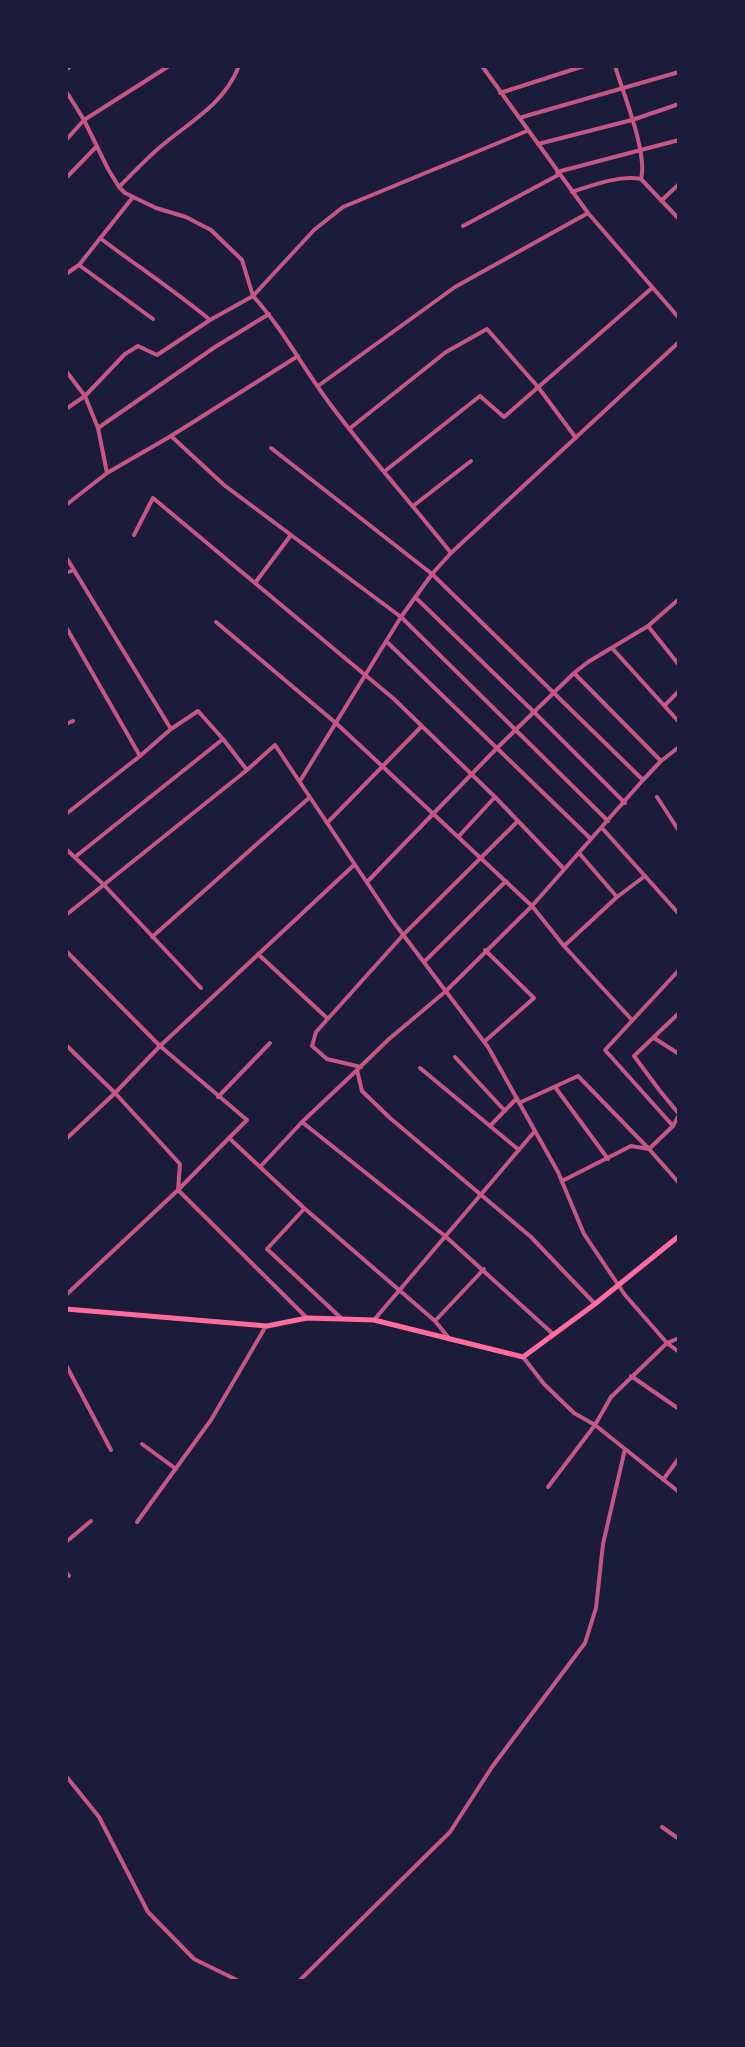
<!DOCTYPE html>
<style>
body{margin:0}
#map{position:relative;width:745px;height:2047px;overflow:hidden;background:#1b1b3a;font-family:"IBM Plex Serif",serif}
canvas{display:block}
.frame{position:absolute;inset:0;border:68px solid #1b1b3a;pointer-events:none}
</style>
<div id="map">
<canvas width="745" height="2047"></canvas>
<div class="frame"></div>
</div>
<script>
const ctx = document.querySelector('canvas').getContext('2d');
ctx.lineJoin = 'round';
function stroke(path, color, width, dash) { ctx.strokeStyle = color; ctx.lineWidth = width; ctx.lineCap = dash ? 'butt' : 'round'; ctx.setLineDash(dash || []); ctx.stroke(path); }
const minor = new Path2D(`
 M482 66 588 213 679 318
 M615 66C623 93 648 153 641 179L679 219
 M66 70 71 66
 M66 91 84 120 108 169 119 187 125 193 156 208 186 217 211 230 242 260 253 296 210 320 157 355 138 346 125 354 85 396 66 409
 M500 93 584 66
 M519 118 679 72
 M527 131 343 207 314 230 253 296C283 329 303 368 330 404 368 455 411 503 451 553L679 342
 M66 140 84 120 169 66
 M538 144 632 120 679 104
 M557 172 679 140
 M66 178 97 146
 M119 187C132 174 145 160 159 148 190 121 223 106 239 66
 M572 192C593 185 619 175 641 179
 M661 201 679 184
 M463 226 560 174
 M100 238C137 266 175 291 210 320
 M79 265 153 319
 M66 274 79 265 133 197
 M66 371 85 396 98 428
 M318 386 455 287 588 213
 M349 429 446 352 487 329 538 387 576 438
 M171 436 224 485 401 617 608 821
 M271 448 432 574 643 780
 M385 471 480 396 504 417 652 288
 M107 473 98 428 215 347 269 314
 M66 505 107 473 171 436 298 356
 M413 506 471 461
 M134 535 153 498 394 699 495 797 564 869
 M66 557 171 729
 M66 573 74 570
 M255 583 291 535
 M415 597 534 712 625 803
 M216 622 337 724 532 906 564 946 617 897 645 876
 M648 626 679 665
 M66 627 140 756
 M386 641 591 839
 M612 648 679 722
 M574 673 661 761
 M665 705 679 691
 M66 724 73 721
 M300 781 401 617 432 574 451 553
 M657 797 679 831
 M66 814 140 756 171 729 198 711 223 739 247 770
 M327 823 422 726
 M602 828 679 914
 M458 837 495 797
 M66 849 104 885 201 988
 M579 853 617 897
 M75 857 223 739
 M354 865 160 1046 115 1093 180 1164 178 1190 229 1138 304 1208 435 1321 448 1337
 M367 882 497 748 574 673 588 662 648 626 679 599
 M66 915 247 770 275 745 392 920 488 1047 558 1172 584 1234 625 1295 667 1343 679 1352
 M152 937 310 797
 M564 946 632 1020
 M66 951 160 1046 247 1120 229 1138
 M258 954 328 1019
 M424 962 506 881
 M679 1013 634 1056 660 1091 679 1114
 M654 1038 679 1054
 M484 1042 534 998 485 950
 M66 1045 115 1093 66 1139
 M455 1057 505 1111
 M361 1067 327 1059 312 1046 316 1032 404 934 518 821
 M420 1068 519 1150
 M555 1087 608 1159
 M218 1097 270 1043
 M519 1103 578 1076 649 1149 679 1183
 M302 1122 356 1071
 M490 1126 517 1098
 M673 1126 605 1050 679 970
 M260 1167 302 1122 445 1236 553 1334
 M562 1181 631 1146 649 1149 673 1126 679 1115
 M304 1209 267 1249 341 1318
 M66 1295 178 1190 307 1318
 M595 1304 531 1237 390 1118 362 1091 357 1070 389 1039 446 991 532 906 643 780 661 761 679 747
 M374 1320 535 1131
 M435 1321 484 1269
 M523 1357 544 1384 574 1413 595 1425 679 1492
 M66 1365 111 1450
 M631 1376 679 1409
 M142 1444 176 1469
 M663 1480 679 1458
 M548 1487 595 1425 611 1397 667 1343 679 1338
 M137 1522 211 1420 266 1326
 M66 1542 91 1521
 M66 1572 69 1576
 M66 1776 99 1817 148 1912 194 1959 239 1981
 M662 1827 679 1839
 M299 1981 450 1832 492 1767 585 1643 596 1608 603 1544 625 1449`);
const secondary = new Path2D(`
 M66 1309 267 1326 307 1318 374 1320 523 1357 595 1304 679 1236`);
stroke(minor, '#c65784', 4);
stroke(secondary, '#ff6b9d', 5);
</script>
